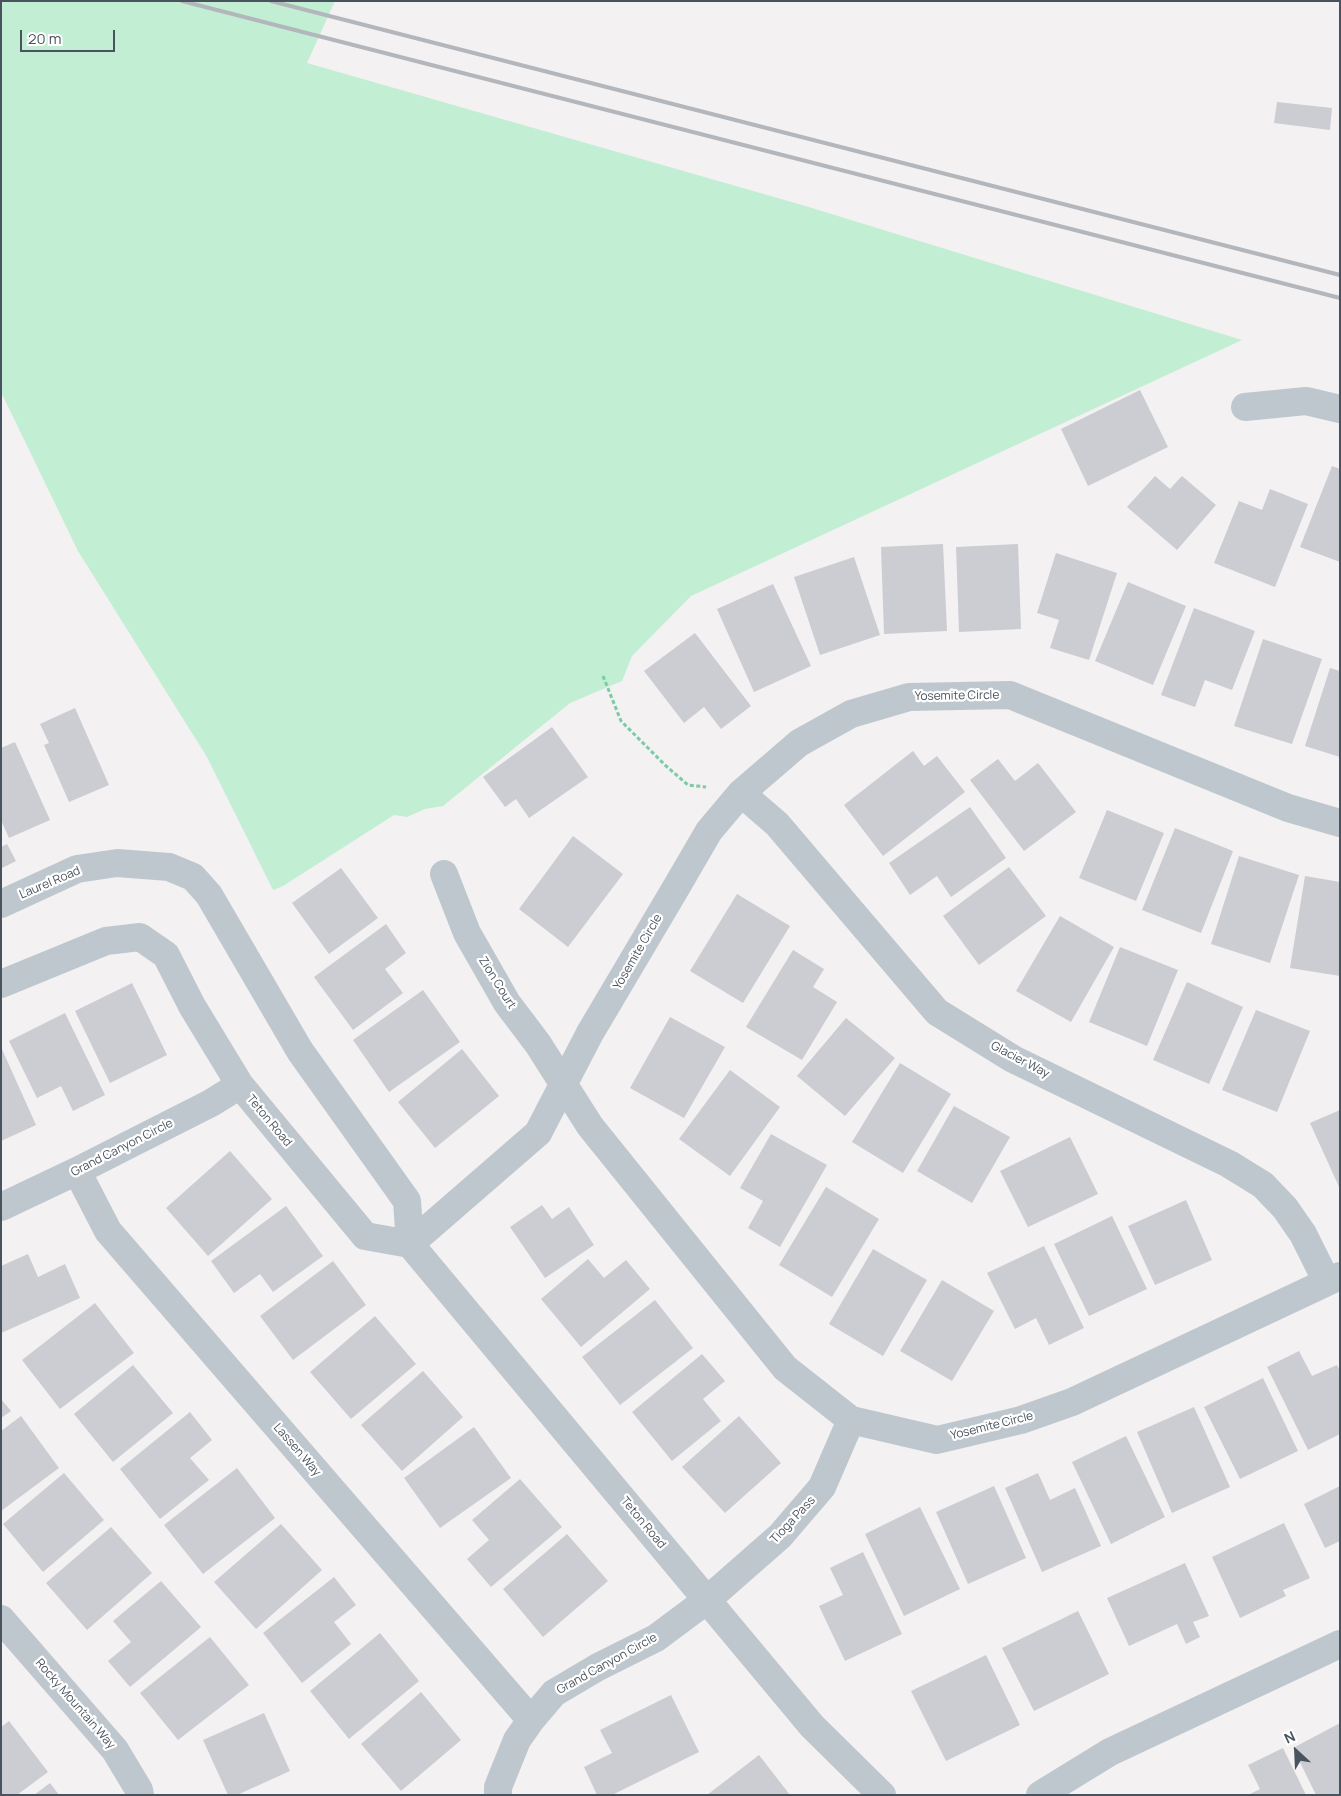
<!DOCTYPE html>
<style>
body{margin:0}
#map{position:relative;width:1341px;height:1796px;overflow:hidden;background:#f3f1f1;font-family:Manrope,sans-serif}
canvas{display:block}
.frame{position:absolute;inset:0;border:2px solid #49535d;pointer-events:none}
.north{position:absolute;left:1271px;top:1726px;width:50px;height:50px;-webkit-text-stroke:4px #fff;paint-order:stroke;rotate:335deg;font-size:14px;font-weight:700;line-height:20px;text-align:center;color:#49535d}
.north::after{content:'';display:block;margin:auto;width:18px;height:22px;background:#49535d;clip-path:polygon(50% 0,100% 100%,50% 72%,0 100%)}
.scale{position:absolute;left:20px;top:30px;width:95px;height:22px;box-sizing:border-box;border:2px solid #49535d;border-top:0;padding-left:6px;font-size:15px;line-height:18px;white-space:nowrap;color:#49535d;-webkit-text-stroke:4px #fff;paint-order:stroke}
</style>
<div id="map">
<canvas width="1341" height="1796"></canvas>
<div class="frame"></div>
<div class="north">N</div>
<div class="scale">20 m</div>
</div>
<script>
const ctx = document.querySelector('canvas').getContext('2d');
ctx.lineJoin = 'round';
function fillPath(path, color) { ctx.fillStyle = color; ctx.fill(path, 'evenodd'); }
function stroke(path, color, width, dash) { ctx.strokeStyle = color; ctx.lineWidth = width; ctx.lineCap = dash ? 'butt' : 'round'; ctx.setLineDash(dash || []); ctx.stroke(path); }
function drawText(font, color, halo, rows, align = 'center') {
  ctx.font = font + ' Manrope,sans-serif'; ctx.lineWidth = 4.5; ctx.setLineDash([]); ctx.textBaseline = 'middle'; ctx.strokeStyle = halo; ctx.fillStyle = color; for (const [text, x, y, turn = 0] of rows) {
    ctx.save(); ctx.translate(x, y); ctx.rotate((+turn || 0) * Math.PI / 180); ctx.textAlign = isNaN(turn) ? turn : align; if (halo) ctx.strokeText(text, 0, 0); ctx.fillText(text, 0, 0); ctx.restore();
  }
}
const green = new Path2D(`
 M1 1H335L307 63 802 205 1242 340 691 596 632 656 622 681 570 703 443 806 425 809 407 817 394 815 283 886 273 890 207 757 78 551 1 392Z`);
const building = new Path2D(`
 M1277 102 1332 108 1330 130 1274 123Z
 M1140 390 1168 447 1088 486 1061 429Z
 M1332 466 1340 469V562L1300 547Z
 M1155 476 1170 489 1182 476 1216 505 1177 550 1127 507Z
 M1270 489 1308 504 1275 587 1214 563 1239 501 1262 510Z
 M943 544 947 631 884 634 881 547Z
 M1018 544 1021 629 959 632 956 547Z
 M1056 553 1117 573 1089 660 1050 648 1059 620 1037 613Z
 M854 557 880 635 820 655 794 577Z
 M1128 582 1186 606 1153 685 1095 661Z
 M773 584 811 666 754 692 717 609Z
 M1194 608 1255 631 1232 690 1205 680 1195 707 1161 695Z
 M695 633 751 706 721 729 704 707 684 723 644 671Z
 M1263 639 1322 659 1292 744 1234 726Z
 M1330 668 1340 671V757L1305 746Z
 M75 708 109 785 69 802 44 745 49 743 40 724Z
 M552 727 588 777 529 818 516 799 505 807 483 777Z
 M15 742 50 820 9 838 1 820V748Z
 M913 751 924 766 937 756 965 792 883 856 844 805Z
 M998 759 1015 781 1038 763 1076 812 1024 851 970 780Z
 M970 807 1006 858 951 897 937 876 910 895 889 863Z
 M1107 810 1164 833 1136 901 1079 878Z
 M1175 828 1233 851 1201 933 1142 910Z
 M573 836 623 874 568 947 519 909Z
 M7 844 16 861 2 868 1 847Z
 M1239 856 1299 875 1270 963 1211 944Z
 M1009 867 1046 916 979 965 943 916Z
 M341 868 378 918 329 954 292 903Z
 M1305 876 1340 882V976L1290 968Z
 M737 894 790 926 743 1003 690 971Z
 M1060 916 1114 947 1071 1022 1016 991Z
 M386 924 406 953 385 969 403 993 353 1030 314 977Z
 M1120 947 1178 970 1147 1046 1089 1022Z
 M793 950 824 969 813 987 837 1002 802 1060 746 1027Z
 M1187 982 1243 1007 1209 1084 1153 1060Z
 M132 983 167 1055 110 1083 75 1011Z
 M423 990 460 1042 389 1092 353 1040Z
 M1256 1010 1310 1031 1277 1112 1222 1090Z
 M65 1013 105 1095 73 1111 61 1086 37 1098 9 1041Z
 M670 1017 725 1047 684 1118 630 1088Z
 M846 1018 895 1058 845 1116 797 1076Z
 M1 1047 36 1125 1 1141Z
 M462 1049 499 1096 435 1148 398 1102Z
 M900 1063 951 1094 903 1173 852 1142Z
 M730 1070 780 1107 730 1176 679 1139Z
 M954 1106 1010 1137 972 1203 917 1171Z
 M1340 1110V1189L1310 1123Z
 M771 1134 827 1165 780 1247 748 1228 763 1201 740 1188Z
 M1070 1137 1098 1194 1028 1227 1000 1171Z
 M230 1151 272 1199 208 1256 166 1208Z
 M826 1187 879 1219 832 1297 779 1265Z
 M1186 1200 1212 1260 1155 1285 1128 1226Z
 M542 1205 552 1219 569 1207 594 1245 545 1278 510 1227Z
 M286 1206 323 1256 273 1292 260 1274 234 1293 211 1261Z
 M1112 1216 1147 1289 1089 1316 1054 1244Z
 M1044 1246 1084 1328 1049 1345 1036 1318 1015 1329 987 1273Z
 M873 1249 927 1280 883 1356 829 1324Z
 M28 1254 38 1277 65 1264 80 1298 1 1333V1266Z
 M588 1259 604 1278 626 1260 650 1289 581 1347 541 1299Z
 M333 1261 366 1305 293 1360 260 1316Z
 M942 1280 994 1311 952 1381 900 1351Z
 M655 1300 693 1348 620 1405 582 1357Z
 M95 1303 134 1353 60 1409 22 1360Z
 M375 1316 416 1364 351 1419 310 1372Z
 M1299 1351 1312 1376 1337 1365 1340 1371V1434L1308 1450 1267 1367Z
 M702 1354 725 1381 703 1399 721 1421 672 1461 632 1412Z
 M133 1365 173 1413 113 1462 74 1414Z
 M423 1371 463 1417 402 1471 361 1425Z
 M1263 1378 1298 1451 1240 1479 1204 1407Z
 M1 1399 11 1411 1 1418Z
 M1194 1407 1230 1487 1172 1513 1137 1432Z
 M190 1412 212 1440 190 1458 209 1480 160 1519 120 1469Z
 M21 1416 59 1468 1 1511V1431Z
 M739 1416 781 1463 725 1513 682 1467Z
 M474 1427 511 1478 440 1528 404 1478Z
 M1126 1436 1165 1517 1111 1544 1072 1462Z
 M237 1468 275 1518 203 1574 164 1525Z
 M64 1473 104 1520 43 1572 3 1524Z
 M1038 1473 1050 1500 1075 1488 1101 1546 1042 1572 1005 1488Z
 M520 1479 562 1527 491 1587 467 1559 489 1540 472 1520Z
 M994 1486 1026 1558 968 1584 936 1512Z
 M1340 1486V1541L1325 1548 1304 1504Z
 M920 1507 960 1589 904 1616 865 1534Z
 M1284 1523 1310 1578 1283 1590 1286 1596 1240 1618 1212 1557Z
 M281 1524 322 1570 256 1629 214 1582Z
 M111 1527 152 1573 87 1630 46 1583Z
 M567 1534 608 1581 543 1637 503 1589Z
 M863 1552 902 1634 845 1661 819 1606 843 1595 830 1568Z
 M1185 1563 1209 1616 1193 1622 1200 1637 1186 1644 1177 1624 1129 1646 1107 1598Z
 M334 1577 356 1605 334 1622 351 1644 302 1683 263 1633Z
 M161 1581 201 1627 130 1687 108 1661 131 1642 113 1621Z
 M1078 1611 1109 1674 1034 1711 1002 1648Z
 M380 1633 419 1681 349 1739 310 1691Z
 M210 1637 249 1685 178 1740 140 1693Z
 M986 1655 1020 1725 946 1761 911 1691Z
 M421 1692 461 1740 401 1791 361 1744Z
 M671 1695 699 1752 612 1795H597L584 1767 612 1753 600 1730Z
 M264 1713 290 1771 237 1795H228L203 1740Z
 M9 1721 48 1772 17 1795H1V1727Z
 M1340 1723V1795H1316L1293 1748Z
 M1283 1748 1306 1795H1248L1260 1789 1248 1765Z
 M759 1755 790 1795H707Z
 M50 1783 59 1795H34Z`);
const path = new Path2D(`
 M603 676 621 721 665 765 688 785 706 787`);
const minor = new Path2D(`
 M1245 407 1306 401 1340 409
 M741 793 777 824 937 1012 1013 1059 1229 1164 1263 1185 1285 1208 1303 1234 1327 1282
 M444 874 467 933 507 1003 538 1044 590 1126 785 1368 851 1420 937 1440 1021 1420 1072 1402 1340 1276
 M1 904 77 869 117 863 169 867 193 877 209 895 300 1051 407 1201 410 1244 812 1726 882 1795
 M1 984 106 941 140 937 166 955 192 1006 240 1085 365 1236 410 1244
 M77 1171 108 1231 531 1720
 M1 1207 77 1171 211 1103 240 1085
 M410 1244 538 1133 590 1033 677 886 709 831 741 793 799 743 851 714 909 697 1010 695 1288 808 1340 823
 M1 1619 115 1750 139 1790 140 1795
 M498 1795V1787L517 1740 531 1720 554 1693 598 1667 656 1638 707 1600 780 1536 822 1487 851 1420
 M1040 1795 1110 1752 1340 1644`);
const rail = new Path2D(`
 M182 1 1340 298
 M271 1 1340 275`);
const streetNames = [
 ["Yosemite Circle",957,696,-1],
 ["Laurel Road",50,883,-23],
 ["Yosemite Circle",638,952,-60],
 ["Zion Court",497,983,58],
 ["Glacier Way",1020,1060,28],
 ["Teton Road",269,1121,50],
 ["Grand Canyon Circle",122,1148,-27],
 ["Yosemite Circle",992,1426,-14],
 ["Lassen Way",297,1450,49],
 ["Tioga Pass",793,1520,-47],
 ["Teton Road",643,1523,50],
 ["Grand Canyon Circle",607,1664,-29],
 ["Rocky Mountain Way",75,1704,49]
];
fillPath(green, '#c2eed4');
fillPath(building, '#cbcdd3');
stroke(path, '#7ccaa6', 3, [4, 2.5]);
stroke(minor, '#bfc7ce', 28);
stroke(rail, '#b3b6bb', 4);
drawText('12px', '#49535d', '#fff', streetNames);
</script>
